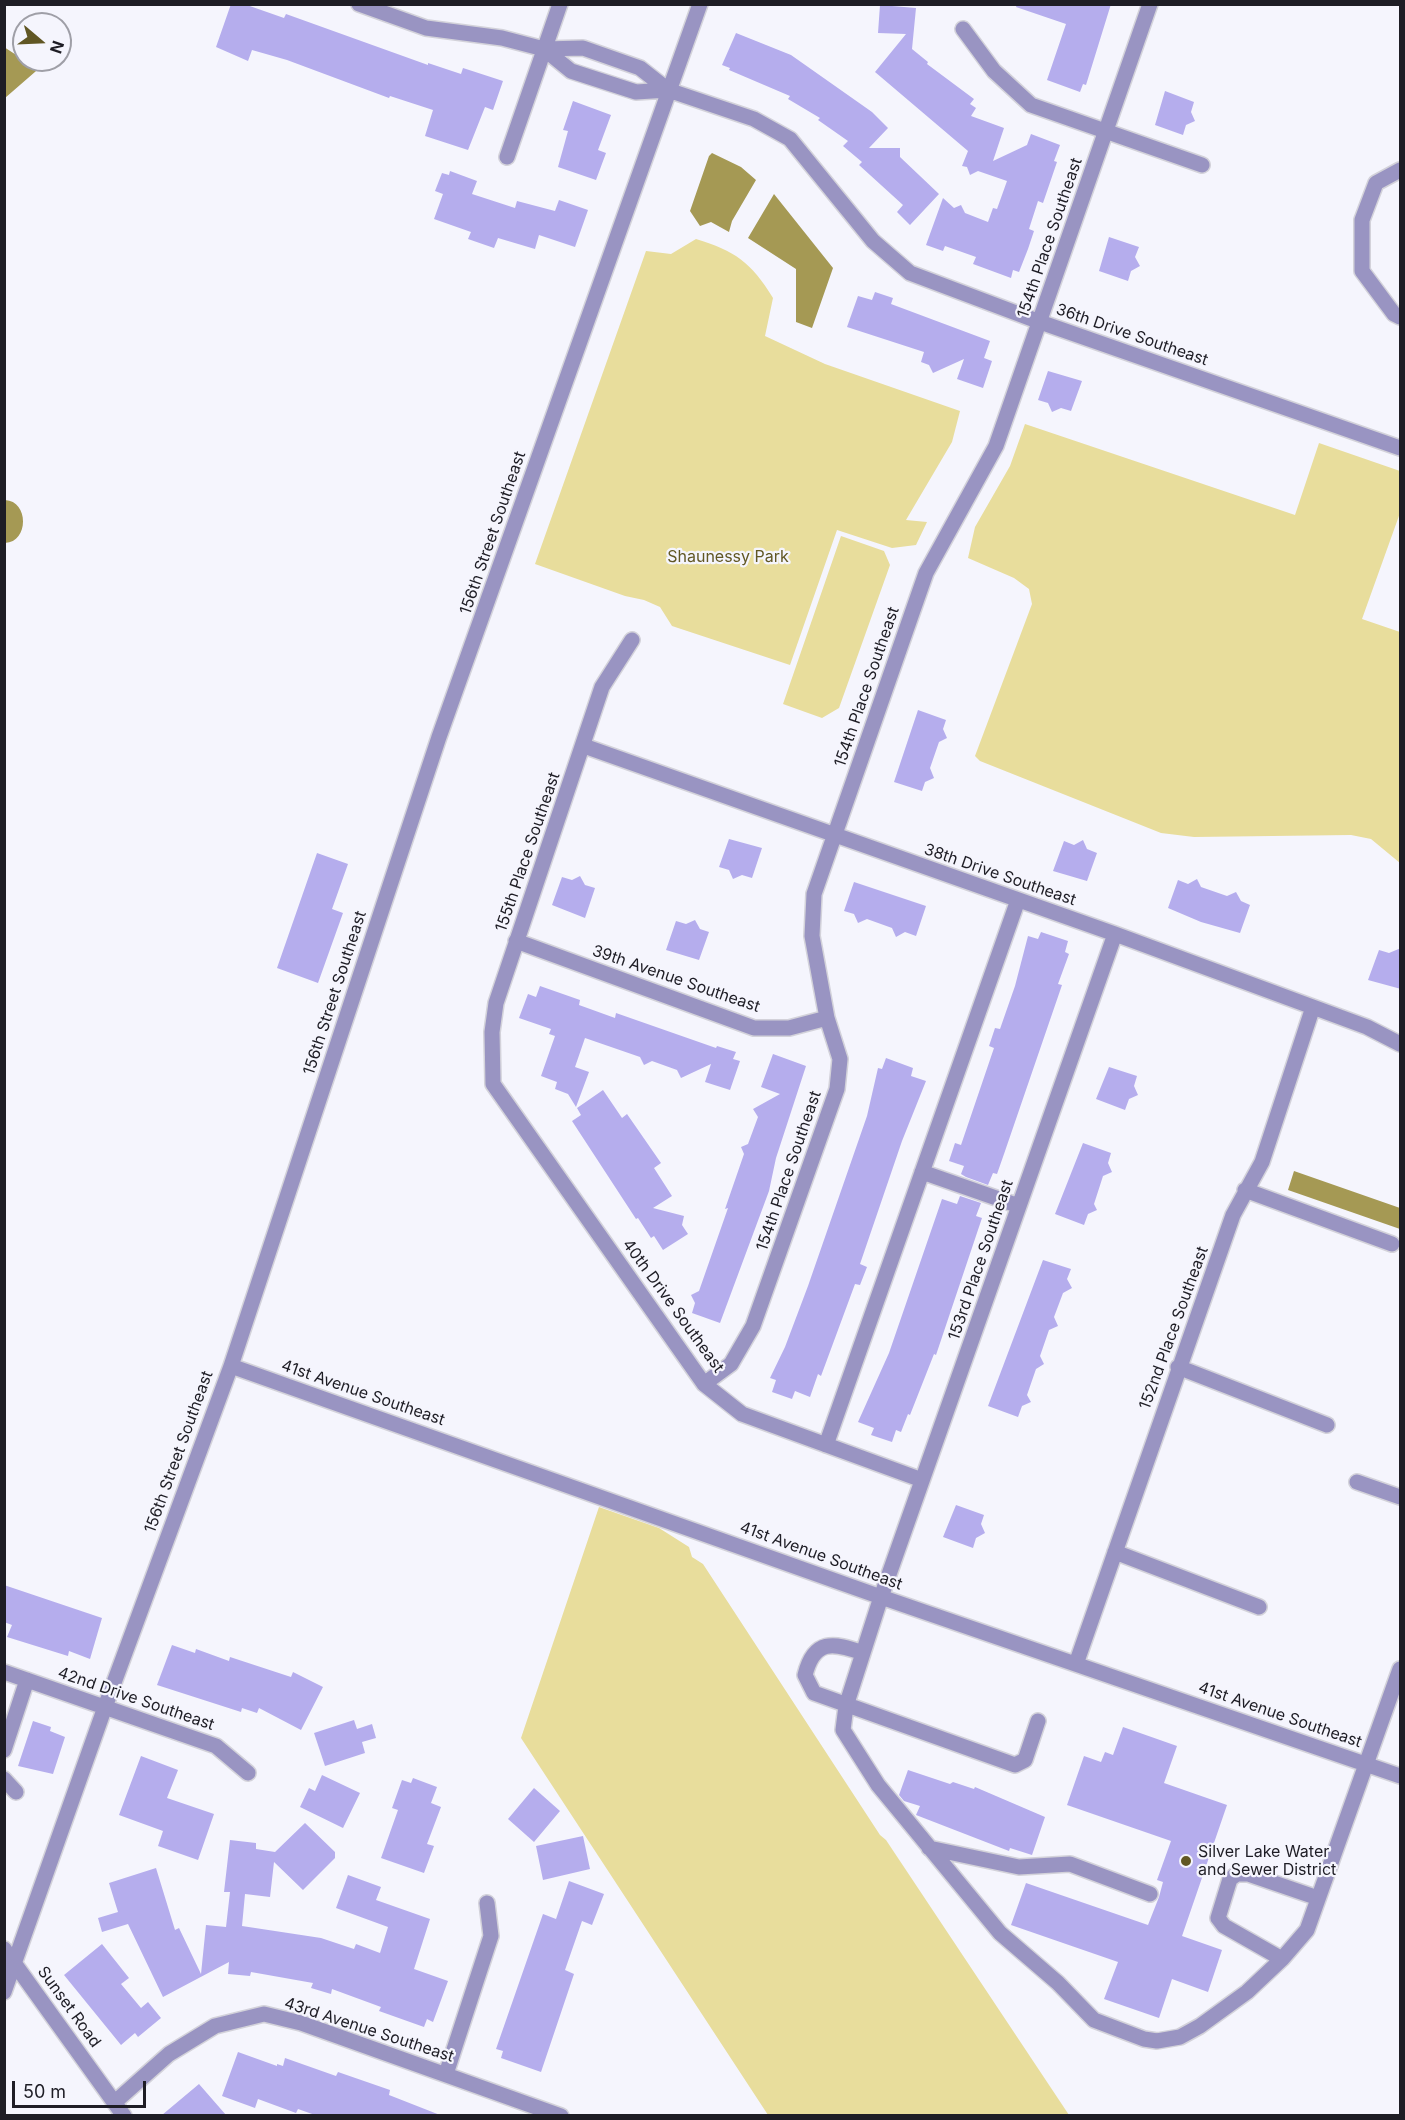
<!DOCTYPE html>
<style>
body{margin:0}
#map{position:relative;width:1405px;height:2120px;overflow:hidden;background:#f5f5fd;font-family:Inter,sans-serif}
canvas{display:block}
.frame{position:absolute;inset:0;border:6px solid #1e1d25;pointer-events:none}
.north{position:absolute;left:12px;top:12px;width:60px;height:60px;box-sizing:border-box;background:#f5f5fd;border:2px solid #9f9fa7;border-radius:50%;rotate:109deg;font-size:16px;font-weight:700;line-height:24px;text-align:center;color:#1e1d25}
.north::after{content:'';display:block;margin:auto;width:21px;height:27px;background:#615724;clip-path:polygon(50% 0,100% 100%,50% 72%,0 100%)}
.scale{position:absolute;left:12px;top:2081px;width:134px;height:27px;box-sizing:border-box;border:3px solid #1e1d25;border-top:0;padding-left:8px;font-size:18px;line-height:21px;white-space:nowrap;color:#1e1d25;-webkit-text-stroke:4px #f5f5fd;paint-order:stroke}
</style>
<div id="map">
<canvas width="1405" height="2120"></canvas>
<div class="frame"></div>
<div class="north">N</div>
<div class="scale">50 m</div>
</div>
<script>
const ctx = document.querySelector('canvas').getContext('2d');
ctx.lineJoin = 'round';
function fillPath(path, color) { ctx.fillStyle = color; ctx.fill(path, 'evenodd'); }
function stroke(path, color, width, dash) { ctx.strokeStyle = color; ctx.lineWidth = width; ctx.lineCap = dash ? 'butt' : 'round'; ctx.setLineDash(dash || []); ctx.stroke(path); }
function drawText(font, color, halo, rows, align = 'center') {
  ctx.font = font + ' Inter,sans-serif'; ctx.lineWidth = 4.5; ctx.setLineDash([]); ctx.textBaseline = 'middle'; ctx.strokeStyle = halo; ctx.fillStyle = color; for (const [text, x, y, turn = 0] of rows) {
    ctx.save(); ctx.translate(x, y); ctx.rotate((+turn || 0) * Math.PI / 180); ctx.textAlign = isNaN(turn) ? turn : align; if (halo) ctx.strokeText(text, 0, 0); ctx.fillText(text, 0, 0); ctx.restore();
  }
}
const green = new Path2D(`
 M696 239C735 251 751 262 773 298L765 336 825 364 960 411 952 442 906 520 927 522 916 545 892 548 837 530 790 665 672 626 660 607 644 600 625 596 535 564 646 251 671 254Z
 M1025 424 1295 515 1319 443 1400 471V513L1362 619 1400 632V863L1371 839 1351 835 1194 837 1161 833 980 761 975 756 1032 604 1029 589 1014 578 968 558 975 527 1010 466Z
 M841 536 884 551 890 565 839 708 822 718 783 704Z
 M599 1507 659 1528 689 1547 692 1557 703 1564 880 1835 886 1840 1069 2115H768L521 1738Z`);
const water = new Path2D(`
 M4 47 24 60 43 65 5 98Z
 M712 153 741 167 756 180 732 221 729 232 711 222 700 226 690 211 709 156Z
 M774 194 833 268 812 328 796 322V269L748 238Z
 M5 500C29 501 29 542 5 543Z
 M1294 1171 1400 1208V1229L1288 1190Z`);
const building = new Path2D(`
 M231 4H244L284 18 286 14 428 65V63L461 74 463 68 503 81 493 110 485 107 468 150 425 136 433 110 390 96 389 98 287 60 252 50 248 61 216 47Z
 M1017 4H1111L1086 85 1083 84 1080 92 1047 80 1066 24 1016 7Z
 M880 5 916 8 912 49 928 62 927 64 974 99 970 104 976 108 971 116 1004 128 993 161 1027 145 1031 134 1060 145 1054 161 1057 162 1043 203 1038 201 1029 229 1034 231 1028 249 1019 272 1013 270 1011 278 973 264 976 257 945 246 943 251 926 245 943 198 954 208 961 205 965 213 988 222 993 208 997 209 1007 181 978 171 970 175 967 167 962 166 968 151 875 72 906 34 878 33Z
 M736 33 791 55 872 112 888 128 869 148H900V157L939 194 910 225 897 212 903 205 859 165 862 162 843 146 848 141 818 120 820 118 788 99 790 96 729 70 730 68 722 65Z
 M1165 91 1194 102 1191 112 1195 121 1186 125 1183 135 1155 125Z
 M573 101 611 115 598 150 606 153 596 180 558 167 568 131 563 130Z
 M450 171 477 181 472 194 515 208 517 201 555 211 559 200 588 210 575 247 539 235 535 249 498 238 494 248 468 239 471 232 434 219 443 194 435 191 442 173 449 175Z
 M1109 237 1139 247 1135 257 1140 266 1131 271 1128 281 1099 271Z
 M875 292 893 298 891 304 990 341 984 358 992 361 983 388 957 379 964 359 933 373 929 365 921 362 924 352 847 327 858 296 872 300Z
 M1048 371 1082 381 1071 411 1061 408 1052 412 1048 403 1038 400Z
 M918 710 946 720 943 729 947 738 939 742 930 768 934 778 925 782 922 791 894 782Z
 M729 839 762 848 752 878 742 875 733 879 729 870 719 867Z
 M1083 840 1087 849 1097 853 1087 881 1053 871 1064 841 1074 845Z
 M317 853 348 864 332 909 343 913 318 983 277 968Z
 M580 876 585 885 595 888 585 918 552 905 562 877 572 880Z
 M1197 879 1201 887 1227 896 1236 892 1241 901 1250 905 1240 933 1201 922 1168 908 1178 880 1188 884Z
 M854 882 926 906 916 936 905 932 896 937 892 928 867 919 858 923 854 914 844 911Z
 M695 920 700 929 709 932 699 960 666 950 676 921 686 924Z
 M1041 932 1068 941 1065 952 1069 954 1058 984 1062 985 1004 1154 997 1174 993 1173 988 1185 966 1177 961 1174 964 1166 949 1161 955 1143 961 1145 994 1048 989 1046 995 1028 1000 1029 1015 986 1028 936 1038 939Z
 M1401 948V989L1368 980 1379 950 1389 953Z
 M540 986 580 1000 579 1005 615 1018 616 1013 716 1048 717 1046 736 1052 733 1059 740 1061 730 1090 705 1082 711 1064 681 1078 677 1070 652 1061 644 1065 640 1057 585 1038 575 1067 589 1072 576 1107 568 1094 555 1089 557 1082 541 1076 555 1036 549 1034 551 1029 519 1018 528 994 536 997Z
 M773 1054 806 1066 776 1158 769 1191 720 1323 692 1313 695 1303 691 1295 699 1291 728 1208 725 1209 744 1154 741 1147 748 1144 758 1117 753 1109 780 1094 761 1087Z
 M886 1058 913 1068 911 1076 926 1081 902 1141 860 1264 867 1267 860 1285 855 1284 821 1376 818 1374 810 1397 795 1391 792 1399 772 1392 776 1380 770 1378 785 1347 808 1286 867 1116 878 1068 882 1069Z
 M1109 1067 1137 1076 1134 1086 1138 1095 1129 1099 1125 1110 1096 1099Z
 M603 1090 622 1118 627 1114 661 1163 654 1168 672 1196 653 1208 684 1216 682 1225 688 1234 663 1250 654 1236 651 1238 638 1218 636 1219 572 1121 581 1115 577 1108Z
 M1083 1143 1111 1153 1108 1163 1112 1172 1103 1176 1094 1204 1097 1210 1088 1214 1084 1225 1055 1214Z
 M960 1196 981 1203 976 1216 982 1218 936 1355 934 1354 910 1415 908 1414 901 1432 896 1430 892 1442 871 1435 874 1428 858 1422 889 1353 942 1199 957 1204Z
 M1043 1260 1071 1269 1067 1279 1072 1288 1063 1293 1054 1317 1058 1326 1049 1330 1040 1356 1044 1364 1036 1369 1027 1395 1031 1402 1022 1406 1018 1417 988 1406Z
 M956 1505 984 1515 981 1524 985 1533 976 1538 973 1548 943 1537Z
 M4 1585 102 1618 90 1659 69 1651 68 1656 7 1637 12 1625 4 1622Z
 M172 1645 195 1653 196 1649 229 1661 230 1657 291 1677 293 1672 323 1687 301 1730 259 1708 257 1713 242 1708 241 1712 157 1685Z
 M354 1720 357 1729 372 1724 376 1738 362 1742 365 1753 325 1766 314 1733Z
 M33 1721 51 1727 50 1731 65 1737 53 1774 18 1766Z
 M1123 1727 1177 1746 1164 1783 1227 1805 1182 1936 1222 1950 1208 1992 1172 1979 1159 2018 1104 1999 1118 1962 1011 1925 1026 1883 1148 1925 1159 1897 1163 1882 1157 1880 1171 1841 1067 1805 1084 1756 1101 1762 1105 1752 1113 1755Z
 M141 1756 178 1770 167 1798 214 1814 198 1860 158 1846 163 1831 119 1815Z
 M908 1770 950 1784 953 1782 974 1789 975 1787 1045 1817 1032 1855 1010 1848 1009 1851 916 1815 920 1806 904 1801 899 1795Z
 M322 1775 360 1793 343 1828 300 1807 309 1788 315 1791Z
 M413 1778 437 1787 431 1803 441 1807 427 1844 434 1846 424 1873 381 1858 398 1810 392 1808 402 1780 411 1783Z
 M534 1788 560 1811 534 1842 508 1819Z
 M305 1823 335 1852V1858L303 1890 274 1862 270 1897 245 1894 242 1926 321 1938 354 1949 356 1944 380 1953 388 1927 336 1908 348 1875 381 1887 376 1900 430 1919 414 1969 448 1981 433 2022 427 2019 424 2027 379 2011 381 2007 332 1989 331 1994 311 1988 313 1983 251 1972 250 1976 228 1974 229 1962 163 1997 128 1924 102 1932 98 1918 118 1912 109 1883 156 1868 175 1930 179 1928 201 1974 206 1925 226 1927 230 1892H224L230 1840 256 1843V1849L275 1852Z
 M583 1836 590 1869 543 1880 536 1846Z
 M569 1881 604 1894 592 1925 582 1921 565 1970 574 1974 541 2072 501 2058 503 2051 496 2049 543 1914 556 1919Z
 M102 1944 129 1978 121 1984 141 2008 148 2002 161 2018 138 2037 135 2033 121 2045 64 1975Z
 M238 2052 277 2066V2064L283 2066 285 2058 336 2076 338 2072 390 2090 389 2095 440 2115H315L298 2109 296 2113 258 2099 255 2108 222 2096Z
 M199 2084 226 2115H162Z`);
const minor = new Path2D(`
 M359 4 426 28 502 38 544 49 583 48 640 68 668 90 754 119 790 139 873 241 910 273 1040 322 1400 448
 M963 29 994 71 1031 105 1202 165
 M544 49 571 71 636 92 668 90
 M507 157 560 4
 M1400 170 1376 183 1362 220V271L1394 314 1400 317
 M632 640 602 687 496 1003 492 1032 493 1084 704 1384 742 1414 922 1480
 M584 746 1115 934 1367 1027 1400 1044
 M1115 934 881 1597 846 1706 843 1730 878 1785 1000 1933 1058 1983 1094 2020 1144 2039 1157 2041 1180 2037 1200 2026 1247 1992 1282 1959 1307 1930 1400 1669
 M516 941 754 1028H789L827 1018
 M922 1172 1019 1206
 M1245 1190 1392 1244
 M231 1366 881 1597 1400 1776
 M1178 1367 1327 1425
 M704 1384 731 1364 753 1326 837 1089 840 1059 827 1018 812 936 814 894 926 573 996 446 1150 4
 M826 1445 1018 900
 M1357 1482 1400 1497
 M1115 1552 1259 1607
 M863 1653C833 1642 814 1639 805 1675L814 1693 1015 1765 1025 1760 1038 1721
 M1076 1664 1233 1215 1262 1162 1313 1007
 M4 1672 216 1746 248 1773
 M4 1750 27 1680
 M4 1779 16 1792
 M929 1848 1019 1867 1070 1864 1150 1894
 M4 1949 124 2116
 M1282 1959 1224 1926 1218 1918 1230 1879 1237 1874H1248L1318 1898
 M4 1992 105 1707 231 1366 439 737 700 4
 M446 2074 491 1936 487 1903
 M115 2102 169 2054 215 2026 264 2014 301 2023 561 2116`);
const markers = [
 [1186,1861,6,"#615724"]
];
const streetNames = [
 ["154th Place Southeast",1050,238,-71],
 ["36th Drive Southeast",1132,335,19],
 ["156th Street Southeast",493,533,-71],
 ["154th Place Southeast",867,687,-71],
 ["155th Place Southeast",528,852,-71],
 ["38th Drive Southeast",1000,875,19],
 ["39th Avenue Southeast",676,979,19],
 ["156th Street Southeast",335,993,-72],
 ["154th Place Southeast",789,1171,-71],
 ["153rd Place Southeast",981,1260,-71],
 ["40th Drive Southeast",673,1306,54],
 ["152nd Place Southeast",1174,1328,-70],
 ["41st Avenue Southeast",363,1393,19],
 ["156th Street Southeast",179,1452,-70],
 ["41st Avenue Southeast",821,1556,20],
 ["42nd Drive Southeast",136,1699,19],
 ["41st Avenue Southeast",1280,1715,19],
 ["Sunset Road",69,2007,54],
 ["43rd Avenue Southeast",369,2030,18]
];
const parkNames = [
 ["Shaunessy Park",728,557]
];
const poiNames = [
 ["Silver Lake Water",1198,1852],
 ["and Sewer District",1198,1870]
];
fillPath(green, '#e8dd9c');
fillPath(water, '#a59954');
fillPath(building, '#b5aded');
stroke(minor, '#d3d2da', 18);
stroke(minor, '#9994c2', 15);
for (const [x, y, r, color] of markers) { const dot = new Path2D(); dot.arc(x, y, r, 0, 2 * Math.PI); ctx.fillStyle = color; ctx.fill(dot); stroke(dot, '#f5f5fd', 2); }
drawText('16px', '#1e1d25', '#f5f5fd', streetNames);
drawText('16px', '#615723', '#f5f5fd', parkNames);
drawText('16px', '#1e1d25', '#f5f5fd', poiNames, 'left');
</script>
